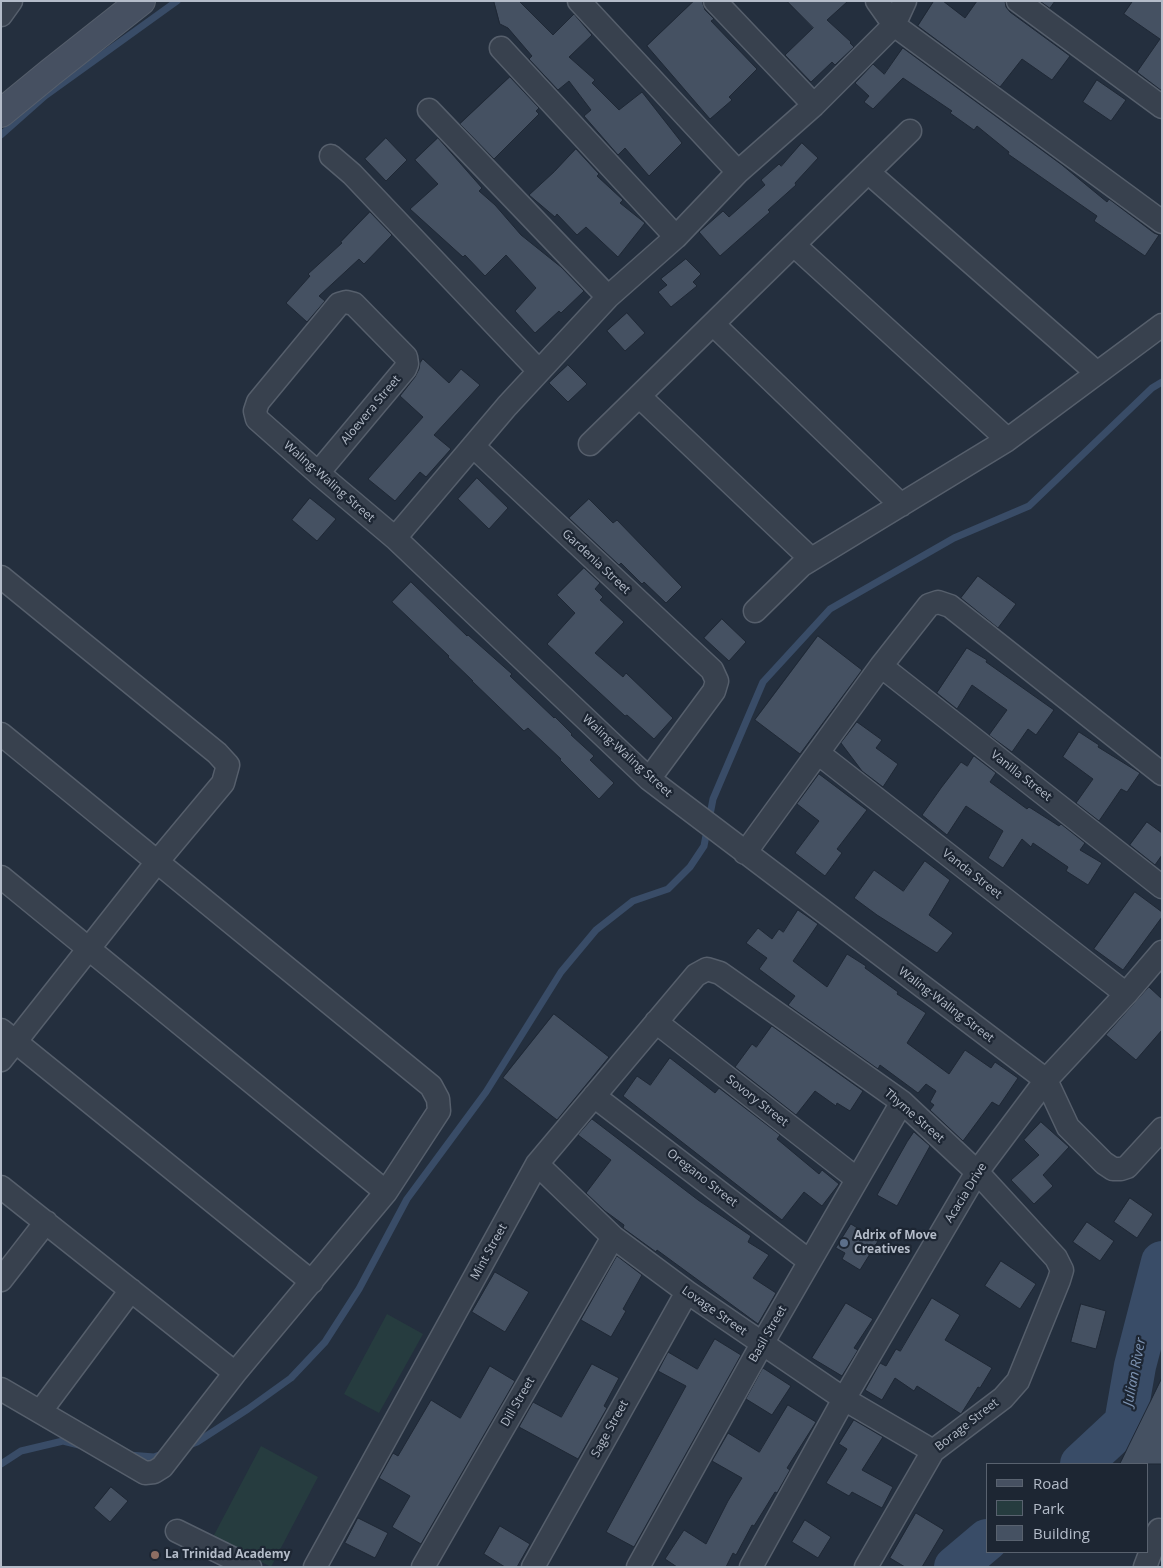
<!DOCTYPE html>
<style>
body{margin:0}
#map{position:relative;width:1163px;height:1568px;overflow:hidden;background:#242f3e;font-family:"Open Sans",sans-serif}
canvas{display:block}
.frame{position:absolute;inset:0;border:2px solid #b4bcc9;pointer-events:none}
.legend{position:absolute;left:986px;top:1463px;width:162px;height:90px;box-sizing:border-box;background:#1d2633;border:1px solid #59626f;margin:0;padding:6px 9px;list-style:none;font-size:15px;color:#b4bcc9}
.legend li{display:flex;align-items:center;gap:10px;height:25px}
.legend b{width:25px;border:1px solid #59626f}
</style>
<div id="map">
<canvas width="1163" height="1568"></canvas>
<div class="frame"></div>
<ul class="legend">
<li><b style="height:6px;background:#465061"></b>Road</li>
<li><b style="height:14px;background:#263c3f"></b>Park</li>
<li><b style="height:14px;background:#455162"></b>Building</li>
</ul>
</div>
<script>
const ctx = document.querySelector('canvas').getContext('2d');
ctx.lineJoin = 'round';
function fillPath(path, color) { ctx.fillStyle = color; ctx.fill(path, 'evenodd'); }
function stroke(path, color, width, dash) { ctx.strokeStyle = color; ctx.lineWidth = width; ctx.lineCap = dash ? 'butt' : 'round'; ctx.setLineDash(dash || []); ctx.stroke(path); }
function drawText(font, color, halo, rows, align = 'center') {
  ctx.font = font + ' "Open Sans",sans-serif'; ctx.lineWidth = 4.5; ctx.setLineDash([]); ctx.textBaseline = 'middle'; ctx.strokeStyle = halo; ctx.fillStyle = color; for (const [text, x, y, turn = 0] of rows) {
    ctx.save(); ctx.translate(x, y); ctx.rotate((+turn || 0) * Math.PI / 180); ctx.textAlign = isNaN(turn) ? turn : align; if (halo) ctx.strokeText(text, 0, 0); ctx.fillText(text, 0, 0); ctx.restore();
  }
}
const green = new Path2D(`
 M387 1314 423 1334 379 1413 344 1394Z
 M261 1446 318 1477 271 1567 213 1537Z`);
const stream = new Path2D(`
 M1 135 45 96 177 1
 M187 1446 197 1442 248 1409 291 1378 325 1342 359 1289 407 1199 486 1092 561 972 596 930 633 901 668 889 690 867 704 846 713 799 763 682 830 609 954 538 1029 506 1152 388 1162 382
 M129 1455 154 1457 165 1453
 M1 1464 21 1451 63 1441 79 1445`);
const river = new Path2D(`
 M1081 1464 1125 1423 1135 1366 1162 1262
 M955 1567 987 1540`);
const building = new Path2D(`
 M494 1H519L553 35 574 14 592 35 569 57 595 80 592 83 619 110 642 92 682 143 649 176 625 148 618 155 584 116 591 110 569 81 558 90 529 59 532 56 508 28 500 24Z
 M694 1H702L705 10 714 19 711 21 757 69 729 97 732 100 710 119 647 46Z
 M787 1H848L827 20 851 42 850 43 854 47 835 65 832 62 811 82 785 55 813 28Z
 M934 1H943L965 18 977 1H1005L1006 7 1010 12 1070 56 1052 80 1022 59 1000 87 918 26Z
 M1040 1H1055L1050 8Z
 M1133 1H1162V91L1137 72 1160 39 1124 14Z
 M903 48 1062 165 1107 202 1109 199 1154 233 1159 235 1145 256 1094 221 1097 216 1008 154 1009 152 977 126 974 130 950 113 952 111 903 78 873 109 864 102 869 96 855 83 873 64 884 74Z
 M510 77 539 108 536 111 539 114 494 159 460 124Z
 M1097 80 1126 100 1111 121 1083 102Z
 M386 138 407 160 386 181 365 159Z
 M438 138 482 188 479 191 495 205 521 235 561 267 584 291 561 313 559 311 535 333 515 311 536 288 506 255 485 276 465 255 463 257 410 209 438 184 415 160Z
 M802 143 818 158 795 183 796 185 768 210 770 212 720 256 699 232 723 211 729 217 765 185 761 180 779 164 781 166Z
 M576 149 599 174 597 176 623 200 620 203 645 223 618 257 586 227 577 235 557 214 555 217 529 195 554 172Z
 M370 212 392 235 364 264 359 259 319 296 325 301 307 322 286 303 310 276 308 274 342 243 341 242Z
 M686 259 701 274 693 282 697 286 671 307 658 292 667 285 661 279Z
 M627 313 645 333 625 351 607 331Z
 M423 359 449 383 461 369 480 385 434 435 451 449 426 477 420 472 395 501 368 479 423 417 400 396 415 377 419 369 420 363Z
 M568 365 587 384 568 402 549 383Z
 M477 478 508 508 489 529 458 499Z
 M310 498 336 519 317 541 292 520Z
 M589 499 613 523 617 520 682 587 666 603 644 582 642 584 621 563 619 565 569 518Z
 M584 568 600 583 595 589 603 597 600 600 624 622 595 653 623 677 626 673 673 718 654 739 627 715 625 716 547 644 575 613 557 595Z
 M978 576 1016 604 998 628 961 598Z
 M411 582 467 636 468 635 512 674 510 676 554 718 555 717 572 734 571 735 594 756 590 760 614 783 599 799 560 760 561 759 528 728 524 731 472 681H473L448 657 449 656 392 602Z
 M722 619 746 642 729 661 704 638Z
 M818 636 862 670 800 754 755 720Z
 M967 648 987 660 986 662 1054 710 1036 735 1028 729 1012 752 989 735 1007 710 972 685 957 709 937 693Z
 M857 722 882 740 876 748 898 764 883 787 862 771 841 743Z
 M1079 732 1099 745 1098 747 1140 773 1127 792 1121 789 1099 821 1076 803 1093 779 1063 757Z
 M974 756 996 773 990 782 1027 809 1029 807 1059 826 1061 824 1085 843 1080 850 1102 863 1088 885 1066 871 1068 867 1033 843 1031 847 1022 839 1003 868 988 858 1003 831 966 806 947 835 922 815 941 788 961 762 967 766Z
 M819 774 867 810 837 849 842 853 825 876 795 853 819 821 797 804Z
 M1147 822 1162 833V855L1155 865 1130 845Z
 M925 861 950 880 929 915 953 933 937 953 877 915 854 898 874 870 903 891Z
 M1135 892 1162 912V917L1123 970 1094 949Z
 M798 910 818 924 793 961 827 987 847 954 866 966 865 968 898 992 897 994 926 1013 907 1043 949 1074 965 1050 991 1068 995 1062 1018 1078 999 1106 992 1102 963 1141 930 1110 934 1105 930 1102 936 1091 926 1084 918 1093 880 1065 878 1069 788 1005 795 996 759 969 767 958 746 943 758 928 772 939 779 929 783 932Z
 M1149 987 1162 999V1030L1136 1060 1106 1035Z
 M554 1014 609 1057 557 1120 503 1078Z
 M772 1026 863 1091 850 1111 837 1103 836 1106 815 1091 796 1115 735 1067 752 1044 756 1047Z
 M670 1058 715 1093 719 1088 780 1135 777 1139 819 1174 822 1170 839 1184 822 1206 804 1192 782 1220 623 1096 637 1076 650 1085Z
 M592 1119 698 1200 751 1236 748 1242 769 1255 753 1278 776 1293 758 1324 657 1250 656 1252 623 1228 624 1225 605 1211 586 1193 611 1160 578 1135Z
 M1041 1122 1069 1147 1043 1175 1053 1186 1034 1204 1011 1180 1039 1155 1024 1140Z
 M914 1132 930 1146 897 1206 877 1195 907 1142Z
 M1130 1198 1153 1214 1137 1238 1114 1222Z
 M1087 1222 1114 1241 1100 1261 1073 1242Z
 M851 1224 878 1241 860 1270 842 1259 845 1253 836 1248Z
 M617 1256 642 1275 623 1309 626 1311 611 1337 581 1320Z
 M1001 1261 1036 1284 1020 1309 985 1286Z
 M495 1272 529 1292 505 1332 472 1312Z
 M932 1298 960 1315 945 1340 992 1368 980 1388 978 1387 961 1414 917 1386 914 1391 895 1378 882 1400 865 1390 880 1363 886 1366 896 1349 900 1351Z
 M846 1303 873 1319 854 1348 858 1350 842 1376 812 1358Z
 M1081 1304 1106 1311 1096 1349 1071 1342Z
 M715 1339 741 1355 634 1547 606 1532 686 1386 658 1371 668 1352 697 1369Z
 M592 1364 619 1378 604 1406 607 1408 578 1459 519 1427 533 1402 561 1417Z
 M490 1366 515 1381 421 1544 392 1527 410 1496 379 1478 393 1453 398 1456 431 1400 460 1418Z
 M763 1368 791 1386 772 1415 746 1399Z
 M1162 1378V1464H1120Z
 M788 1405 816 1422 787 1468 790 1470 777 1493 775 1492 754 1526 752 1525 736 1555 733 1553 726 1567H677L665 1559 684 1530 706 1544 728 1501 742 1478 712 1461 728 1433 759 1452Z
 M854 1420 883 1437 862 1470 893 1487 882 1508 852 1492 849 1496 826 1483 847 1449 839 1444Z
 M111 1487 128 1501 110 1522 94 1508Z
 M916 1513 944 1530 922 1567H905L890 1558Z
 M358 1518 388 1533 375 1558 345 1543Z
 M805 1520 831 1537 818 1558 792 1542Z
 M500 1526 530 1544 517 1567H505L484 1554Z`);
const street = new Path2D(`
 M579 1 738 172
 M715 1 814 105
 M877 1 894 25 905 1
 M1018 1 1162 107
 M1 15 11 1
 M501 48 676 237
 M429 110 608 297
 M331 156 352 174 539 371
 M868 172 1097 373
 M794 245 1007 439
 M713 324 901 505
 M639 396 811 559
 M590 444 910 131
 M473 446 712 670 717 681 714 691 649 779
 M318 473 405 369 407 364 406 357 354 304 346 302 339 304 258 402 255 411 257 419 318 473 395 538 649 779 1046 1080 1068 1127 1104 1163 1113 1169H1121L1127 1167 1162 1129
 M395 538 507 406 608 297 676 237 738 172 814 105 894 25 1162 222
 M1 577 217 753 228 765 223 783 157 862 1 1060
 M755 611 802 565 1007 440 1162 325
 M881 666 1162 887
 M1 734 431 1086 438 1099 439 1111 386 1192 235 1373 162 1467 154 1472 145 1473 1 1389
 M818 753 1126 994
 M745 853 881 666 929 605 938 602 950 606 1162 774
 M1 877 386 1192
 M656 1022 857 1179
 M1 1030 312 1282
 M594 1096 809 1261
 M537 1164 613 1237 687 1292 844 1399 933 1451
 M1 1187 235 1373
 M1 1280 46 1222
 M40 1412 131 1290
 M177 1531 250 1567
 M315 1567 537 1164 696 975 707 969 720 973 902 1102 977 1172 1056 1258 1062 1270 1059 1280 1018 1381 1003 1398 933 1451 866 1567
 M423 1567 613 1237
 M533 1567 687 1292
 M638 1567 762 1344 902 1102
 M751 1567 844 1399 977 1172 1046 1080 1126 994 1162 952
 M1145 1567 1159 1530`);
const secondary = new Path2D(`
 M1 113 51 72 141 1`);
const markers = [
 [844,1243,5,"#5c6f8a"],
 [155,1555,5,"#8d6e63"]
];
const streetNames = [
 ["Aloevera Street",371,410,-50],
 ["Waling-Waling Street",329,482,41],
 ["Gardenia Street",596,562,43],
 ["Waling-Waling Street",627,756,42],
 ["Vanilla Street",1021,776,38],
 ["Vanda Street",972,874,38],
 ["Waling-Waling Street",946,1005,37],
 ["Sovory Street",757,1101,38],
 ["Thyme Street",914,1116,41],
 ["Oregano Street",702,1178,38],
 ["Acacia Drive",966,1193,-58],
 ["Mint Street",489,1252,-61],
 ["Lovage Street",714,1311,35],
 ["Basil Street",768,1334,-60],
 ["Dill Street",518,1402,-60],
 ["Borage Street",967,1425,-38],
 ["Sage Street",610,1429,-61]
];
const poiNames = [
 ["Adrix of Move",854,1236],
 ["Creatives",854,1250],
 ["La Trinidad Academy",165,1555]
];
const waterNames = [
 ["Julian River",1135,1372,-79]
];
fillPath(green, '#263c3f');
stroke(stream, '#394c67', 7);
stroke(river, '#394c67', 42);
fillPath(building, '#455162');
stroke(building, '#1f2835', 1);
stroke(street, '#565f6c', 25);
stroke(secondary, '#565f6c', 30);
stroke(street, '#38414e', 22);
stroke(secondary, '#465061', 28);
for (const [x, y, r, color] of markers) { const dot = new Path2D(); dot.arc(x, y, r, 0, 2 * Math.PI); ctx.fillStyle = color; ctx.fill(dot); stroke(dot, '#1d2633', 2); }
drawText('12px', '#b4bcc9', '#1d2633', streetNames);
drawText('bold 12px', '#b4bcc9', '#1d2633', poiNames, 'left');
drawText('italic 14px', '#7c92b1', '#1d2633', waterNames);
</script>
